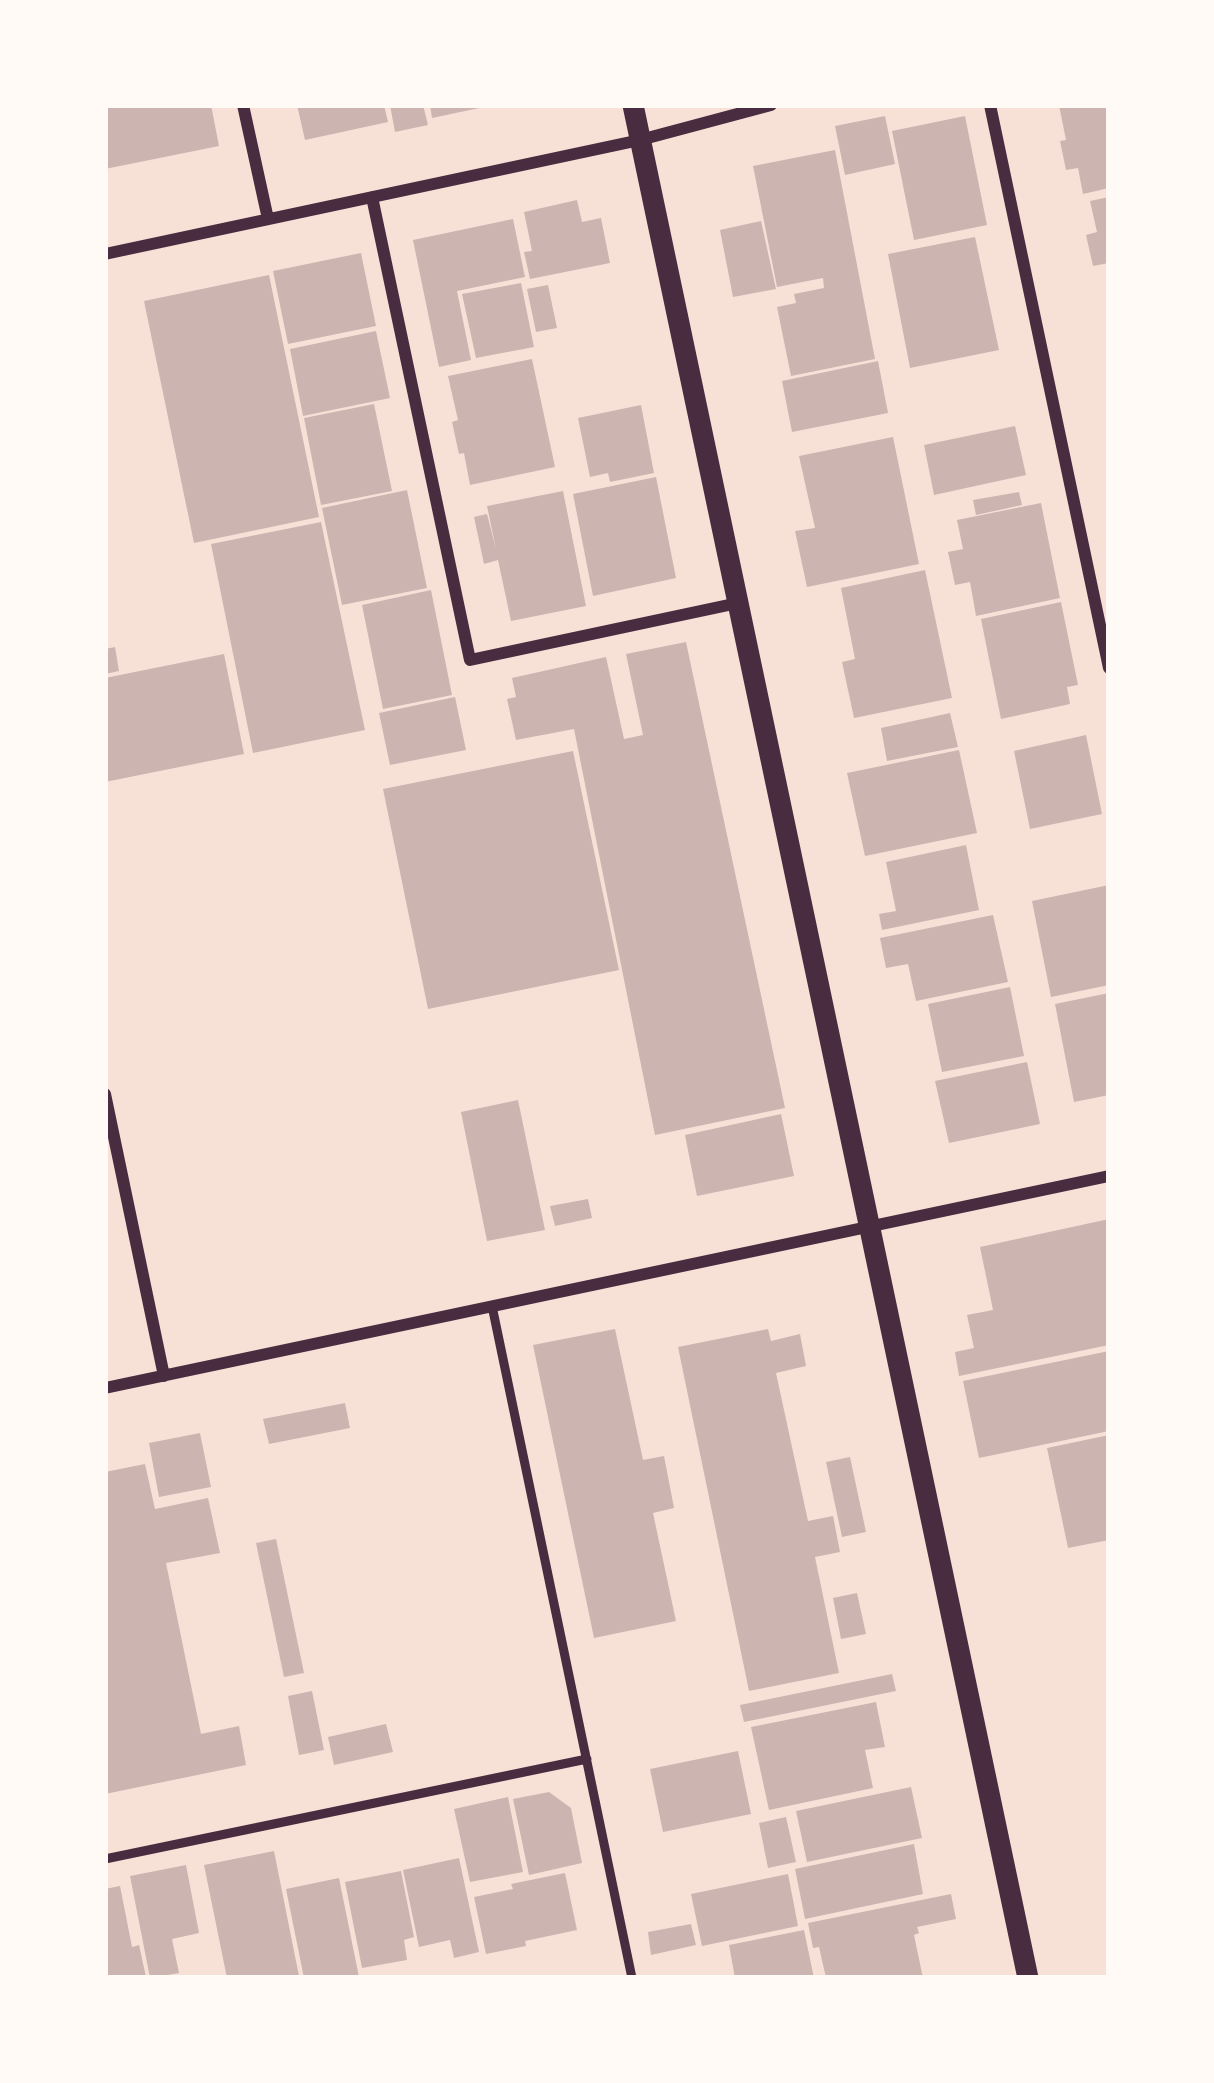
<!DOCTYPE html>
<style>
body{margin:0}
#map{position:relative;width:1214px;height:2083px;overflow:hidden;background:#f7e1d7;font-family:"Archivo Narrow",sans-serif}
canvas{display:block}
.frame{position:absolute;inset:0;border:108px solid #fffaf5;pointer-events:none}
</style>
<div id="map">
<canvas width="1214" height="2083"></canvas>
<div class="frame"></div>
</div>
<script>
const ctx = document.querySelector('canvas').getContext('2d');
ctx.lineJoin = 'round';
function fillPath(path, color) { ctx.fillStyle = color; ctx.fill(path, 'evenodd'); }
function stroke(path, color, width, dash) { ctx.strokeStyle = color; ctx.lineWidth = width; ctx.lineCap = dash ? 'butt' : 'round'; ctx.setLineDash(dash || []); ctx.stroke(path); }
const building = new Path2D(`
 M105 105H211L219 146 105 169Z
 M297 105H384L388 122 305 140Z
 M390 105H423L428 125 395 132Z
 M430 105H484V107L432 118Z
 M1059 105H1109V188L1083 194 1078 168 1066 170 1060 141 1066 140Z
 M885 116 895 164 845 175 835 126Z
 M965 116 987 225 914 240 892 131Z
 M835 150 875 359 791 376 777 307 796 303 794 294 824 288 823 278 777 287 753 166Z
 M1109 197V263L1093 266 1086 235 1097 232 1090 201Z
 M577 200 582 222 601 218 610 263 530 279 524 252 532 251 524 212Z
 M513 219 525 277 457 291 471 360 439 367 413 240Z
 M761 221 776 289 733 297 720 230Z
 M975 237 999 350 910 368 888 254Z
 M361 253 376 326 288 344 273 271Z
 M269 275 319 517 194 543 144 301Z
 M521 283 534 347 476 358 462 294Z
 M548 285 557 328 536 332 527 289Z
 M376 331 390 398 303 416 290 349Z
 M532 359 555 467 470 485 464 453 459 454 452 422 458 420 448 376Z
 M878 361 888 413 792 432 782 381Z
 M374 404 392 491 321 505 304 418Z
 M641 405 654 473 610 482 608 473 590 477 578 418Z
 M1015 426 1026 475 934 495 924 445Z
 M893 437 919 564 807 587 795 531 815 528 799 456Z
 M656 477 676 578 593 596 573 494Z
 M407 490 427 588 342 605 322 508Z
 M563 491 586 606 511 621 498 560 484 564 474 517 487 514 496 549 487 506Z
 M1019 492 1022 505 976 515 973 500Z
 M1041 503 1060 598 976 616 970 582 955 585 948 552 963 549 957 520Z
 M321 522 365 730 253 753 211 544Z
 M925 570 952 698 854 718 842 662 855 659 841 588Z
 M431 590 452 695 383 709 362 605Z
 M1061 602 1078 685 1067 687 1070 704 1001 719 981 619Z
 M686 642 785 1108 655 1135 574 729 516 740 507 699 516 697 512 678 606 657 624 739 643 735 626 654Z
 M115 647 119 671 105 674V649Z
 M224 654 244 754 105 782V678Z
 M455 697 466 750 390 765 379 713Z
 M950 713 958 747 887 761 881 728Z
 M1086 735 1102 814 1030 829 1014 751Z
 M959 750 977 833 865 856 847 773Z
 M573 751 619 970 428 1009 383 789Z
 M966 845 979 910 882 930 879 914 896 911 886 862Z
 M1109 885V985L1051 997 1032 901Z
 M993 915 1008 982 916 1001 908 964 886 968 880 938Z
 M1010 987 1024 1056 942 1072 928 1004Z
 M1109 993V1095L1074 1102 1055 1004Z
 M1027 1062 1040 1124 949 1143 935 1081Z
 M518 1100 545 1230 487 1241 461 1112Z
 M781 1114 794 1176 697 1196 685 1135Z
 M588 1199 592 1218 555 1226 550 1206Z
 M1109 1219V1345L959 1376 955 1352 974 1348 967 1315 993 1310 980 1247Z
 M615 1329 643 1460 664 1456 674 1508 653 1513 676 1621 594 1638 533 1345Z
 M768 1329 771 1341 800 1334 806 1366 776 1373 808 1521 833 1516 840 1552 815 1557 839 1673 749 1691 678 1347Z
 M1109 1351V1431L979 1458 963 1381Z
 M345 1403 350 1428 269 1444 263 1419Z
 M200 1433 211 1487 159 1497 149 1443Z
 M1109 1435V1540L1068 1548 1047 1448Z
 M850 1457 866 1532 842 1537 826 1462Z
 M145 1464 155 1509 208 1498 220 1553 166 1563 201 1734 239 1726 246 1765 105 1794V1472Z
 M276 1539 304 1673 284 1677 256 1543Z
 M857 1593 866 1634 841 1639 833 1598Z
 M892 1674 896 1691 744 1722 740 1705Z
 M312 1691 324 1750 299 1755 288 1696Z
 M876 1702 885 1747 865 1750 873 1788 769 1810 751 1727Z
 M386 1724 393 1752 334 1765 328 1737Z
 M738 1751 751 1814 663 1832 650 1769Z
 M911 1787 922 1838 807 1862 796 1811Z
 M549 1792 571 1808 582 1863 529 1875 513 1799Z
 M508 1797 523 1872 470 1882 454 1809Z
 M786 1817 796 1862 768 1868 759 1823Z
 M914 1844 923 1894 805 1919 795 1869Z
 M274 1851 299 1976 227 1978 204 1865Z
 M459 1858 479 1952 454 1958 450 1940 419 1947 403 1870Z
 M186 1865 199 1933 172 1939 179 1973 150 1978 130 1876Z
 M401 1871 414 1937 404 1940 407 1960 362 1968 345 1882Z
 M565 1873 577 1930 525 1941 526 1946 486 1954 474 1897 513 1889 511 1884Z
 M788 1874 798 1926 702 1946 691 1894Z
 M339 1878 359 1977 304 1978 286 1889Z
 M120 1886 132 1947 139 1945 146 1977 105 1978V1889Z
 M951 1894 956 1919 917 1927 919 1933 914 1935 923 1978H826L819 1947 813 1948 808 1923Z
 M691 1924 696 1945 651 1955 648 1932Z
 M804 1930 814 1978H735L729 1945Z`);
const service = new Path2D(`
 M492 1306 632 1978
 M105 1859 587 1759`);
const minor = new Path2D(`
 M243 105 268 219
 M990 105 1109 668
 M372 197 470 660 738 603
 M105 254 640 140 771 105
 M105 1094 164 1376
 M105 1388 1109 1176`);
const tertiary = new Path2D(`
 M633 105 1028 1978`);
fillPath(building, '#ccb4b1');
stroke(service, '#4a2c40', 9);
stroke(minor, '#4a2c40', 12);
stroke(tertiary, '#4a2c40', 21);
</script>
